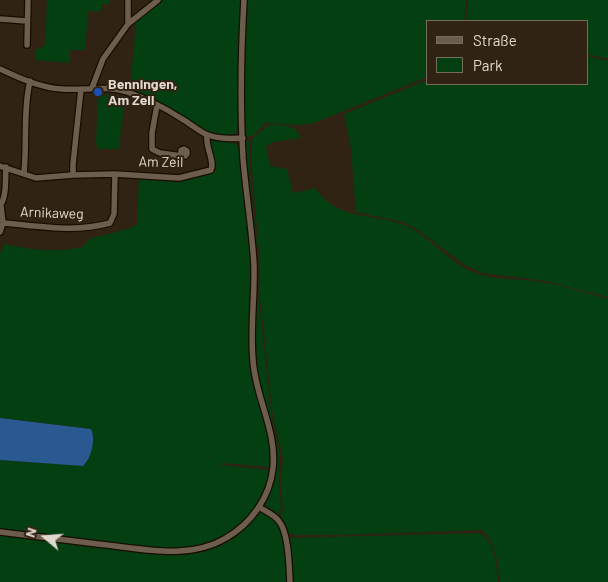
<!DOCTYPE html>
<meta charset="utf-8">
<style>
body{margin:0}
#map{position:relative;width:608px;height:582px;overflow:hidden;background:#302313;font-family:Barlow,sans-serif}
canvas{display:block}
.legend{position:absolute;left:426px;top:20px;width:162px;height:65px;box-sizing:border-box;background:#302313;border:1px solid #776b5e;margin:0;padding:6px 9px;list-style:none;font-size:15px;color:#e1d8ce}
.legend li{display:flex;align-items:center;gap:10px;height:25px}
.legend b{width:25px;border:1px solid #776b5e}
.north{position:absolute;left:20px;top:512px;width:50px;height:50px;-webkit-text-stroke:4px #302313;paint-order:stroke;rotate:288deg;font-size:14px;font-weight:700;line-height:20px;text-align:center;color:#e1d8ce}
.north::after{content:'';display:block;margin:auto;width:18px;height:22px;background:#e1d8ce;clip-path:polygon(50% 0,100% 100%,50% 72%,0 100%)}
</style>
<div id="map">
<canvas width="608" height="582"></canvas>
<ul class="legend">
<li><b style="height:6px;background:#6d5d4c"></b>Straße</li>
<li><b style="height:14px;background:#043f11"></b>Park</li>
</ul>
<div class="north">N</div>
</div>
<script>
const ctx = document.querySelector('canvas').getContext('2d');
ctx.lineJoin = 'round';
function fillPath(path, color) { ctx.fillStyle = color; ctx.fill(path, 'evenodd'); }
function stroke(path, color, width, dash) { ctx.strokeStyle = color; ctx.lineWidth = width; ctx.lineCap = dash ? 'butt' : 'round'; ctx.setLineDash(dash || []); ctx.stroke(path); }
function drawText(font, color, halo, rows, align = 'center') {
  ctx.font = font + ' Barlow,sans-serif'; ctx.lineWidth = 4; ctx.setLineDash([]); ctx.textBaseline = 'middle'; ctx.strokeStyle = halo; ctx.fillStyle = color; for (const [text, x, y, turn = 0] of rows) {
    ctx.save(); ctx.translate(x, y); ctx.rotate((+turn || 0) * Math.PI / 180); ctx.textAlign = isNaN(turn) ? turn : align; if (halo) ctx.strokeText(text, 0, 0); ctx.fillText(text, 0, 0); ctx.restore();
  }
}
const green = new Path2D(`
 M47 0H110V4H102L101 11H88L85 50H70L69 63 35 60 36 50 45 45Z
 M161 0H242L239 128 234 134 225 136 210 133 130 91 136 21Z
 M246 0H466L464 21H427V77L314 123 298 125 265 123 254 135 248 137 244 134Z
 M468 0H608V59L587 54V21H466Z
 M587 56 608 61V297L546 281 482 273 465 265 418 230 403 222 356 212 351 148 344 114 427 80V84H587Z
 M98 94 125 97 119 149H98L96 144Z
 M269 125C283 125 295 124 301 138L274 142 266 146 270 166 287 169 293 193 316 188C333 219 373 214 401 224 430 234 448 264 478 274 495 279 516 279 534 281 559 284 584 292 608 299V582H500C497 563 497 543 482 530L341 535H295L287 532 280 519 283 510 281 481 283 457 273 416 260 296 259 250 251 159 252 139 266 127Z
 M209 139 234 143 240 148C244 188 251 229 251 269 252 306 245 346 254 383 260 409 278 441 269 467L222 463V465L269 470C270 479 264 491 260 499 238 542 198 551 154 548L0 530V460L83 466 87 462 93 435 86 428 0 418V252H2L3 244C35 250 51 253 83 247L89 239 131 228 137 224 139 179 179 181 196 178 215 172C216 160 210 151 209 139Z
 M247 140 249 141V167L258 254V293L272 420 280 454 279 481 281 508 278 517 266 508 264 504 274 472 264 405 255 366 251 217 245 153V142Z
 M263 512 279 523 284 537 289 582H0V534L130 549H207L230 539 259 513Z
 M479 533C496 540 496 566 498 582H292L287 539 289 538Z`);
const water = new Path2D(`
 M0 418 91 429C96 439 91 459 83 466L0 460Z`);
const minor = new Path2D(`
 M128 0V24
 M0 19 27 21
 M27 45 28 0
 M0 69C19 78 41 88 62 89 84 91 105 85 127 92 146 98 165 108 182 119 191 124 199 132 208 135 219 139 231 139 243 138
 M92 88 103 59 128 24 158 0
 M157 105 152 133V149L160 153 182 156
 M184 149 187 151V154L185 156 181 154V150Z
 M0 166 36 178 73 175 115 174 179 178 211 170C215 161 205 147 207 135
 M24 173C27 143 23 111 30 81
 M73 175V164L81 89
 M0 206C7 196 5 180 6 167
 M3 223C39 226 74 233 110 223L114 214 115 174
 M0 232 3 223 1 206
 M259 507C265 511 273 514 278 520 289 532 289 566 290 582
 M0 532C33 536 66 540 98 544 140 548 188 561 226 538 251 524 270 497 273 468 277 430 255 397 253 360 250 328 255 297 254 265 252 229 246 194 243 158 240 106 241 52 244 0`);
const markers = [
 [98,92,5,"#1a4fb4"]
];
const poiNames = [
 ["Benningen,",108,84],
 ["Am Zeil",108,100]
];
const streetNames = [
 ["Am Zeil",161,162,1],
 ["Arnikaweg",52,213,2]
];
fillPath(green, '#043f11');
fillPath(water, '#2a5890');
stroke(minor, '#180c01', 8);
stroke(minor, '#6d5d4c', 5.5);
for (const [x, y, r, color] of markers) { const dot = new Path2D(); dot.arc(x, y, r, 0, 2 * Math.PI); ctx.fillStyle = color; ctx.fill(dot); stroke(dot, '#302313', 2); }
drawText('bold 14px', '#e1d8ce', '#302313', poiNames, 'left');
drawText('14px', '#e1d8ce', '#302313', streetNames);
</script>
